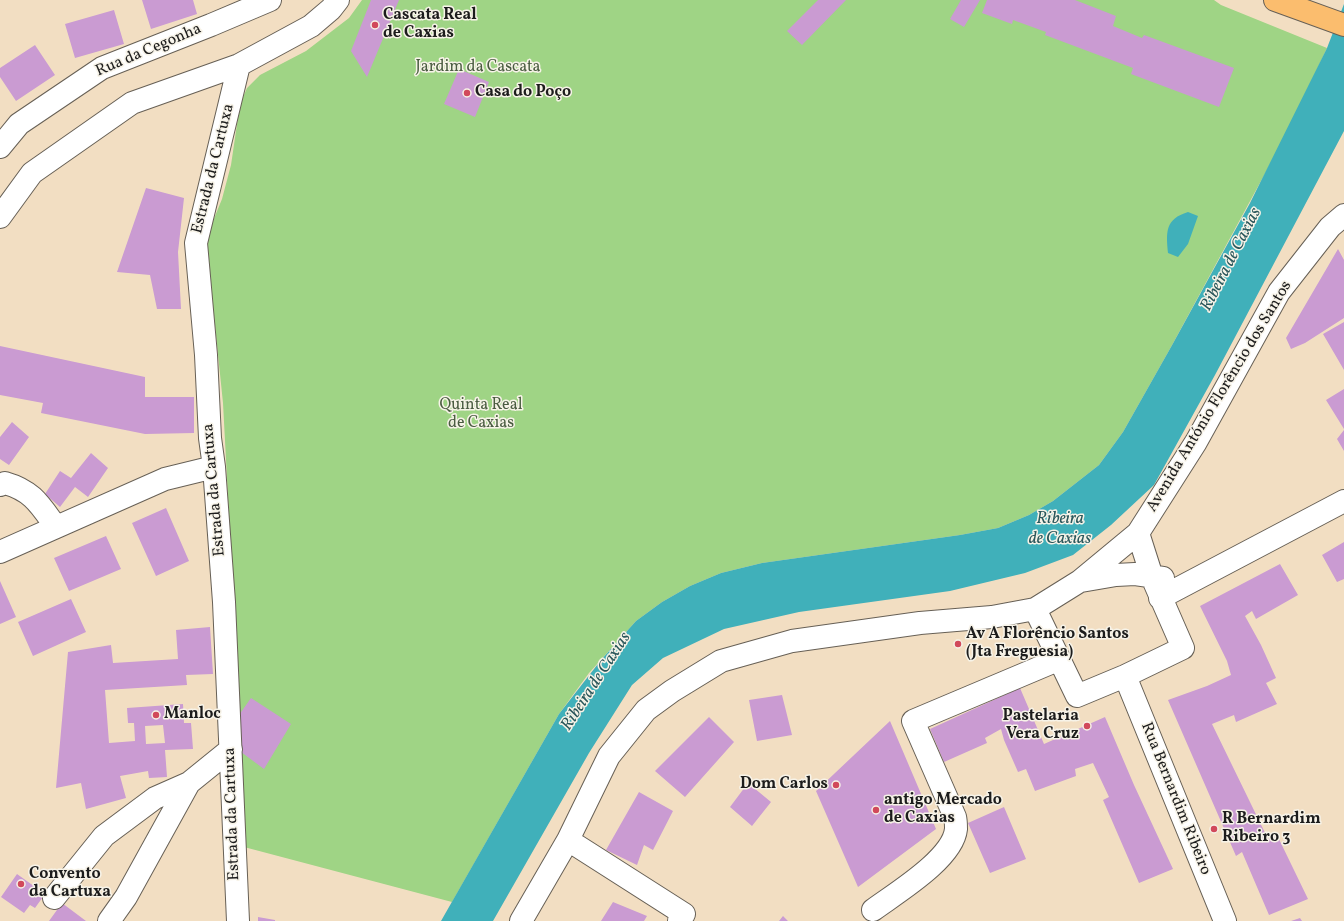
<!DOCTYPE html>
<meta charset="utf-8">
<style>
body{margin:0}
canvas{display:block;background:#f2dec2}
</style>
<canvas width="1344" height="921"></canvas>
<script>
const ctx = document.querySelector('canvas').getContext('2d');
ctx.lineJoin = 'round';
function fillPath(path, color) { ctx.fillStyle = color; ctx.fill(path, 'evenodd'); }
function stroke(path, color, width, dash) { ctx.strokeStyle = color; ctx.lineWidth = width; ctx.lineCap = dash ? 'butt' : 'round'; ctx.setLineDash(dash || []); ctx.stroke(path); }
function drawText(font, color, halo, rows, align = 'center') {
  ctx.font = font + ' Vollkorn,serif'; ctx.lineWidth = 3; ctx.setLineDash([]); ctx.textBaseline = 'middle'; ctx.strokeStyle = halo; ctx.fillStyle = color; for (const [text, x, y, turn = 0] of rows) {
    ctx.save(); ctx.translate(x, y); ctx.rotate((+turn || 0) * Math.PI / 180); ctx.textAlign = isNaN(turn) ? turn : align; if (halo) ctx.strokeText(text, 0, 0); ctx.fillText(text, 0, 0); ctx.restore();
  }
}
const green = new Path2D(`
 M362 0H1214L1221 5 1327 48 1288 131 1171 347 1123 432 1099 465 1053 501 1029 515 998 528 960 535 762 563 721 573 690 586 662 602 636 621 589 673 559 714 452 902 244 847 241 743 223 403 206 238 222 199 231 165 240 104 247 88 260 75 306 51 349 18Z`);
const water = new Path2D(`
 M1344 4V131L1215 375 1154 485 1111 525 1073 555 1025 573 950 591 799 612 724 629 663 658 632 685 589 753 493 921H441L559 714 601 660 636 621 662 602 690 586 721 573 762 563 960 535 998 528 1029 515 1053 501 1099 465 1123 432 1171 347 1250 203 1327 48Z
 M1188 212 1198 216 1188 244 1178 257 1168 253C1166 232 1165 219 1188 212Z`);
const building = new Path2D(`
 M142 0H193L197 14 151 29Z
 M371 0H399L367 77 351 51Z
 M818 0H846L802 45 787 31Z
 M961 0H980L964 27 950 19Z
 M987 0H1075L1116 16 1113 26 1142 38 1144 35 1234 68 1219 107 1131 74 1133 68 1045 35 1046 32 1013 20 1012 24 982 13Z
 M114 10 124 44 75 58 65 24Z
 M35 45 55 75 16 101 0 77V68Z
 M459 69 489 82 475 117 444 104Z
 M146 188 184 198 178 252 181 309H157L150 275 117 272Z
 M1338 249 1344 260V318L1305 343 1291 349 1286 338Z
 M1344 322V370L1323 334Z
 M0 346 145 377V397H194V433L145 434 41 413 43 403 0 395Z
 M1344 389V429L1326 400Z
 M12 422 29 437 9 465 0 459V437Z
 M1344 430V451L1337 439Z
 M91 453 108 468 88 497 75 487 60 507 45 494 60 471 71 478Z
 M166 508 189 561 156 576 132 523Z
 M106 536 121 569 69 591 54 558Z
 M1344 542V579L1337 582 1322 555Z
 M1280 564 1298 595 1256 619 1252 611 1245 616 1261 645 1276 678 1266 683 1277 704 1236 722 1234 715 1212 724 1268 839 1277 835 1308 899 1269 915 1242 852 1236 856 1168 700 1207 686 1231 675 1227 661 1200 606Z
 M0 581 16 617 0 624Z
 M71 599 86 632 33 656 18 622Z
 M210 627 213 674 186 675 187 685 105 690 109 743 135 741 134 723H128L127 708 183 704 184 723H191L193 749 165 750 167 777 149 778 148 771 120 776 126 798 86 809 81 783 56 788 68 652 111 645 113 663 178 659 176 630ZM163 725 165 743 146 744 145 726Z
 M1020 688 1044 744 1105 717 1134 785 1173 869 1139 883 1103 800 1109 797 1093 763 1075 769 1076 776 1035 791 1026 769 1018 772 1004 740 1001 729 985 738 987 743 944 762 930 729Z
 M782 695 792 735 757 741 749 700Z
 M251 698 291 724 264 769 241 752 239 715Z
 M709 717 734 742 685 797 655 771Z
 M890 721 936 829 858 887 816 791Z
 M748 783 771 802 752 826 730 807Z
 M639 792 673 811 653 850 644 845 637 865 606 850Z
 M1004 807 1026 859 990 873 968 823Z
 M17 874 45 894 35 908 30 905 24 913 1 897Z
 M613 902 647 916 644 921H601Z
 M62 903 86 921H49Z
 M783 916 788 921H779Z
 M258 917 275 920V921H258Z
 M1300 918 1302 921H1291Z`);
const minor = new Path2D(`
 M0 147 19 124 102 68 211 25 270 0
 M0 217 32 173 132 103 239 65 311 26 331 9 338 0
 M0 485 5 483C33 491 40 505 56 527
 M0 552 165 479 214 467
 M1081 581 1116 575 1135 574 1163 578
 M1160 598 1344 501
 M1035 609 1077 696 1125 676 1183 648 1152 577 1138 533
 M1125 676 1225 921
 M568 840 684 914 679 921
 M54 898 104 836 155 798 189 783 231 749
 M873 910C896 893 953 859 956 829 956 825 956 821 955 817L913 721 1060 659
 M109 921 126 897 189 783
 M238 921 224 602 214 467 210 438 206 355 196 243 239 65
 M521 921 568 840 609 756 646 710 672 691 721 661 792 641 920 623 992 617 1035 609 1080 581 1138 533 1196 442 1279 292 1330 227 1344 215`);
const major = new Path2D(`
 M1275 0 1344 25`);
const markers = [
 [375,25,4,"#d1495b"],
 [467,93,4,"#d1495b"],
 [958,644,4,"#d1495b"],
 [156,715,4,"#d1495b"],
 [1087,726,4,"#d1495b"],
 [836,785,4,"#d1495b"],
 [876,810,4,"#d1495b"],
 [1214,829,4,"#d1495b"],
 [21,884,4,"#d1495b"]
];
const poiNames = [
 ["Cascata Real",383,16],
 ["de Caxias",383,34],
 ["Casa do Poço",475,93],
 ["Av A Florêncio Santos",966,635],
 ["(Jta Freguesia)",966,653],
 ["Manloc",164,715],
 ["Pastelaria",1079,717,"right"],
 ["Vera Cruz",1079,735,"right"],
 ["Dom Carlos",828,785,"right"],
 ["antigo Mercado",884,801],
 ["de Caxias",884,819],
 ["R Bernardim",1222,820],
 ["Ribeiro 3",1222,838],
 ["Convento",29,875],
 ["da Cartuxa",29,893]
];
const streetNames = [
 ["Rua da Cegonha",149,51,-23],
 ["Estrada da Cartuxa",214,169,-76],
 ["Avenida António Florêncio dos Santos",1220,397,-59],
 ["Estrada da Cartuxa",215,490,-95],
 ["Rua Bernardim Ribeiro",1175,799,68],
 ["Estrada da Cartuxa",233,814,-92]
];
const parkNames = [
 ["Jardim da Cascata",478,68],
 ["Quinta Real",481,406],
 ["de Caxias",481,424]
];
const waterNames = [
 ["Ribeira de Caxias",1232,260,-63],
 ["Ribeira",1060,520],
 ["de Caxias",1060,540],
 ["Ribeira de Caxias",597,682,-57]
];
fillPath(green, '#9fd485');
fillPath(water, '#40b0ba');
fillPath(building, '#ca9bd2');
stroke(minor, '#676056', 24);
stroke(major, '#676056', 24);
stroke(minor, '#fff', 22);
stroke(major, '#fbbd6e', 22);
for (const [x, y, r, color] of markers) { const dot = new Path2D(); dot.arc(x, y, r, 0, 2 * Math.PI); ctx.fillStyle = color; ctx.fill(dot); stroke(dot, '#f7f3e8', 1.5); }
drawText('bold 16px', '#1c1c1c', '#f7f3e8', poiNames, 'left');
drawText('16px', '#1c1c1c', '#f7f3e8', streetNames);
drawText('16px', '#4a5c41', '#f7f3e8', parkNames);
drawText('italic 17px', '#2a575b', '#f7f3e8', waterNames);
</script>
